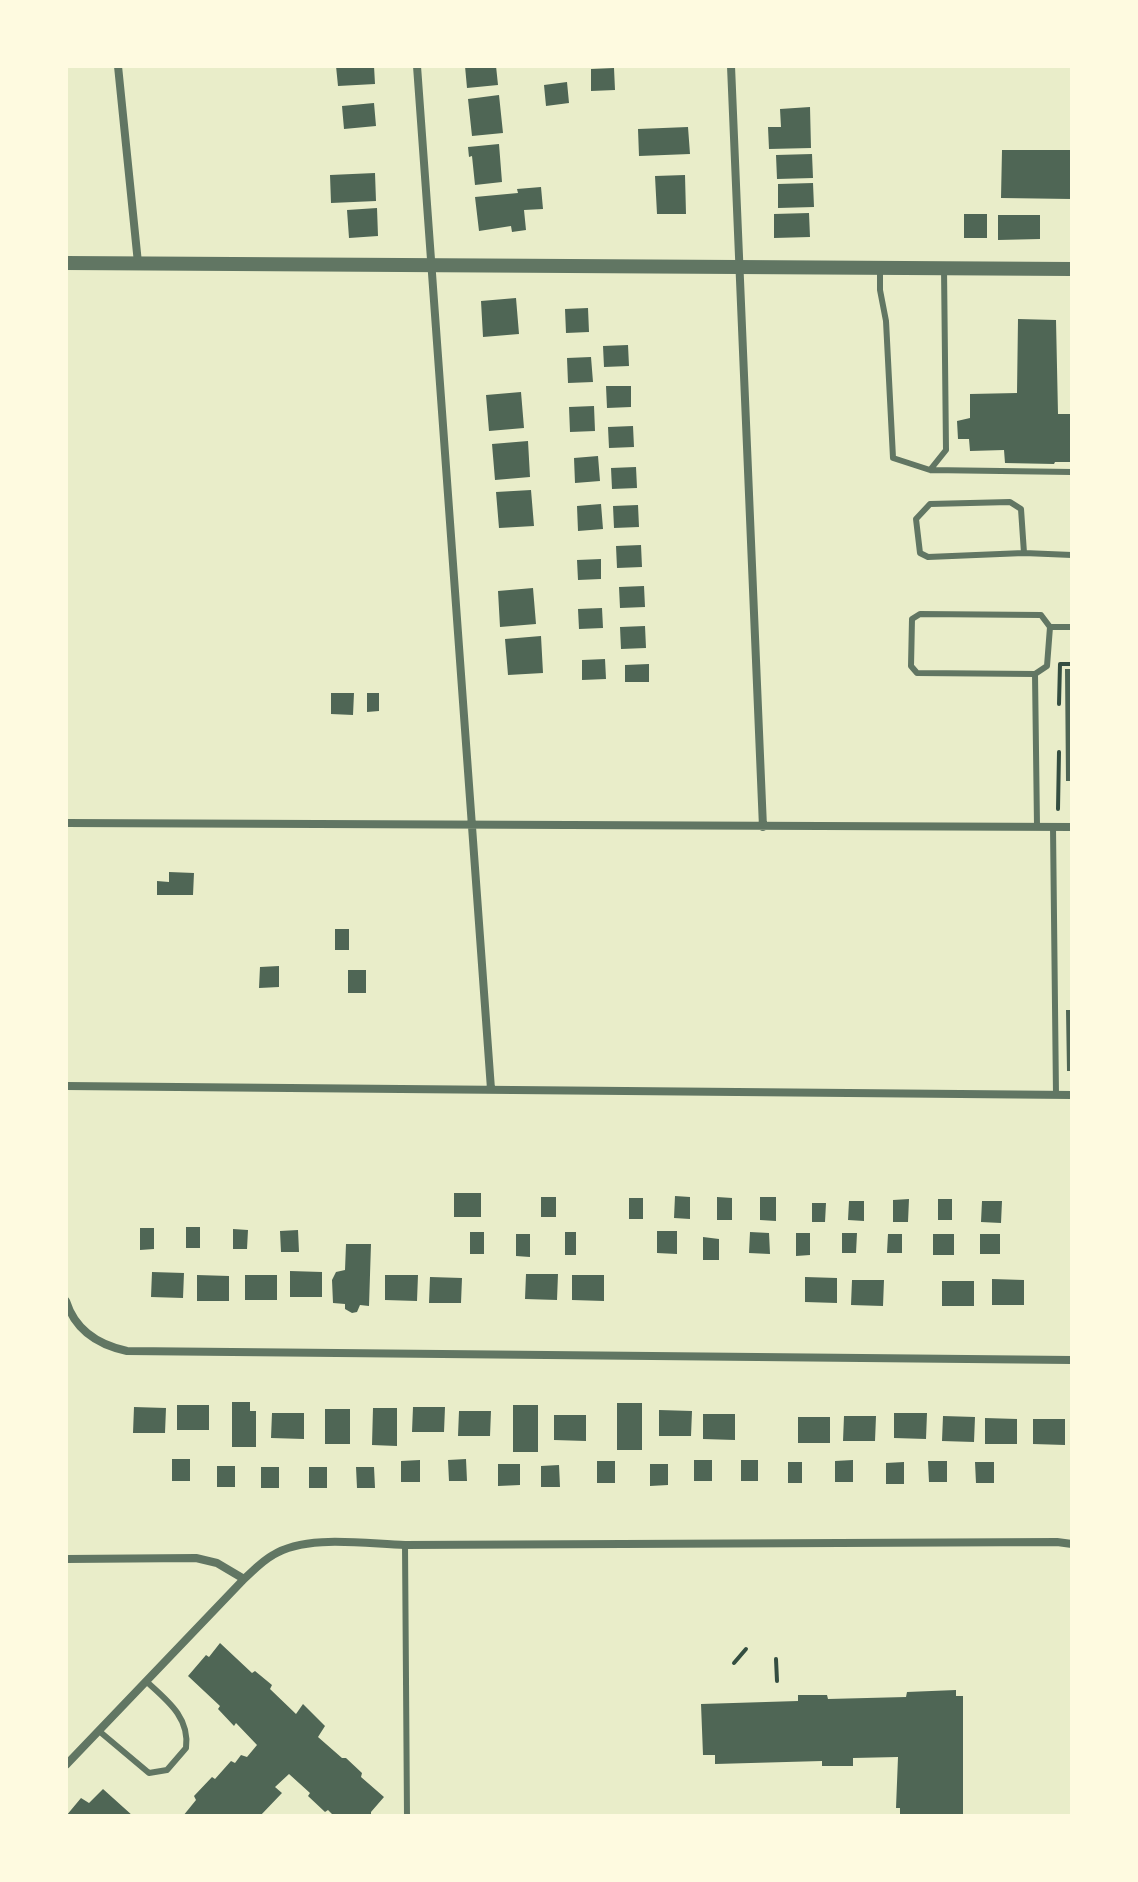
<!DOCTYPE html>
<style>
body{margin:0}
#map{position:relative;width:1138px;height:1882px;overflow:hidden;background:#e9edc9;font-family:"Archivo Narrow",sans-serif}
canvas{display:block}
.frame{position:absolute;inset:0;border:68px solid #fefae0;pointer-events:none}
</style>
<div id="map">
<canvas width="1138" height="1882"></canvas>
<div class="frame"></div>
</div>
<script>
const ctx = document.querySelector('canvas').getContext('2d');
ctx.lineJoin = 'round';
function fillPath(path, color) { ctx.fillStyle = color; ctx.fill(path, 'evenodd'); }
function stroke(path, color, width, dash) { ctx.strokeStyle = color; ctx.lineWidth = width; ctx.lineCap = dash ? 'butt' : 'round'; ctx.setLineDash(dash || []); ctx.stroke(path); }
const building = new Path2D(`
 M336 66H374L375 84 338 86Z
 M465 66H496L498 85 467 88Z
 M614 68 615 90 591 91V69Z
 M567 82 569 103 546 106 544 85Z
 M499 95 503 133 472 136 468 99Z
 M374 103 376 126 344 129 342 106Z
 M810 107 811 148 769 149 768 127H781L780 109Z
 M688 127 690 154 639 156 638 129Z
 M499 144 502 182 475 185 472 156 469 157 468 147Z
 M1002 150H1072V199L1001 198Z
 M812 154 813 178 777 179 776 155Z
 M375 173 376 201 331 203 330 175Z
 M685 175 686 214H657L655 176Z
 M813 183 814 207 778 208V184Z
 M541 187 543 209 524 210 526 230 512 232 511 226 479 231 475 197 518 193 517 189Z
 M377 208 378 236 349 238 347 210Z
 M809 213 810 237 774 238V214Z
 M964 214H987V238H964Z
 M998 215H1040V239L998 240Z
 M516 298 519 334 483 337 481 301Z
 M588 308 589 332 566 333 565 309Z
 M1018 319 1056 320 1058 414H1072V462H1055L1054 464 1005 463 1004 450 970 451 969 439H958L957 421 970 418V394L1017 393Z
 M628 345 629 366 604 367 603 346Z
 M591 357 593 382 568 383 567 358Z
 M606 386H631V407L607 408Z
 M521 392 524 428 489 431 486 395Z
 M594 406 595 431 570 432 569 407Z
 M633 426 634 447 609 448 608 427Z
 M528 441 530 477 495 480 492 444Z
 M598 456 600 481 575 483 574 458Z
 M636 467 637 488 612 489 611 468Z
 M531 490 534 526 499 528 496 492Z
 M601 504 603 529 578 531 577 506Z
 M638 505 639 527 614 528 613 506Z
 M641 545 642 567 617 568 616 546Z
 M601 559V579L578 580 577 560Z
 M644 586 645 607 620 608 619 587Z
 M533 588 536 624 500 627 498 591Z
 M602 608 603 628 579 629 578 609Z
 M645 626 646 648 621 649 620 627Z
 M541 636 543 673 508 675 505 639Z
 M605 659 606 679 582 680V660Z
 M649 664V682H625V665Z
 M1065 669H1072V781H1066Z
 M331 693H354L353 715 331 714Z
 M367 693H379V711L367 712Z
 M169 872 194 873 193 895H157V881L169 882Z
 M335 929H349V950H335Z
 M279 966V987L259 988 260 967Z
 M348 970H366V993H348Z
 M1066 1010H1072V1071H1067Z
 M454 1193H481V1217H454Z
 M675 1196 690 1197V1219L674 1218Z
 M541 1197H556V1217H541Z
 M717 1197 732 1198V1220H717Z
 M760 1197H776V1221L760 1220Z
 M629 1198H643V1219H629Z
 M909 1199 908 1222H893V1200Z
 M938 1199H952V1220H938Z
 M849 1201H864V1221L848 1220Z
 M982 1201H1002L1001 1223 981 1222Z
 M812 1203H826L825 1222H812Z
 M186 1227H200V1248H186Z
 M140 1228H154V1249L140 1250Z
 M233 1229 248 1230 247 1249H233Z
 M298 1230 299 1252H281L280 1231Z
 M657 1231H677V1254L657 1253Z
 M470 1232H484V1254H470Z
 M565 1232H576V1255H565Z
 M750 1232 769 1233 770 1254 749 1253Z
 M796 1233H810V1255L796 1256Z
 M842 1233H857L856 1253H842Z
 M516 1234H530V1257L516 1256Z
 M888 1234H902V1253H887Z
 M933 1234H954V1255H933Z
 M980 1234H1000V1254H980Z
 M703 1237 719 1239V1260H703Z
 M346 1244H371L369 1306 360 1305 357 1312 352 1313 345 1309V1304L333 1303 332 1280 336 1272 345 1270Z
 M290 1271 322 1272V1297H290Z
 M152 1272 184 1273 183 1298 151 1297Z
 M526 1274H558L557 1300 525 1299Z
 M197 1275 229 1276V1301H197Z
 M245 1275H277V1300H245Z
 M385 1275H418L417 1301 385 1300Z
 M572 1275H604V1301L572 1300Z
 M430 1277 462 1278 461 1303H429Z
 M805 1277 837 1278V1303L805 1302Z
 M992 1279 1024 1280V1305H992Z
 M852 1280H884L883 1306 851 1305Z
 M942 1281H974V1306H942Z
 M232 1402H250V1411H256V1447H232Z
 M617 1403H642V1450H617Z
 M177 1405H209V1430H177Z
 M513 1405H538V1452H513Z
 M134 1407 166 1408 165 1433H133Z
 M413 1407H445L444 1432H412Z
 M373 1408H397V1446L372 1445Z
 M325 1409H350V1444H325Z
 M659 1410 692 1411 691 1436H659Z
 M459 1411H491L490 1436H458Z
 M272 1413H304V1439L271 1438Z
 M894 1413H927L926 1439 894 1438Z
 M703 1414H735V1440L703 1439Z
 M554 1415H586V1441L554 1440Z
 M844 1416H876L875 1441H843Z
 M943 1416 975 1417 974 1442 942 1441Z
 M798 1417H830V1443H798Z
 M985 1418 1017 1419V1444H985Z
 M1033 1419H1065V1445L1033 1444Z
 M172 1459H190V1481H172Z
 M466 1459 467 1481H449L448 1460Z
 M420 1460V1482H401V1461Z
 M694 1460H712V1481H694Z
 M741 1460H758V1481H741Z
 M853 1460V1482H835V1461Z
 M597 1461H615V1483H597Z
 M928 1461H947V1482H929Z
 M788 1462H802V1483H788Z
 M904 1462V1484H886V1463Z
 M975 1462H994V1483H976Z
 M498 1464H520V1485L498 1486Z
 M650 1464H668V1485L650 1486Z
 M559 1465 560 1487H541V1466Z
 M217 1466H235V1487H217Z
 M261 1467H279V1488H261Z
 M309 1467H327V1488H309Z
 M356 1467H374L375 1488H357Z
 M220 1643 252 1673 255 1671 272 1685 270 1689 296 1714 303 1704 325 1726 318 1737 342 1758H346L362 1773 361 1777 384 1797 371 1812V1816H334L328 1810 325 1812 308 1796 310 1793 289 1774 275 1787 282 1793 260 1816H183L196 1800 194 1796 212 1777 215 1779 231 1761 235 1763 241 1755 247 1757 257 1745 236 1723 234 1726 218 1709 220 1706 188 1676 206 1655 209 1657Z
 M956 1690V1696H963V1816H900V1808H896L898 1757 853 1758V1766H822V1761L715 1764V1755H703L701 1704 798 1701V1695H827L828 1699 906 1697 907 1692Z
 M103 1789 133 1816H66L81 1798 89 1803Z`);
const path = new Path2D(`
 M1059 704 1060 664H1072
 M1058 809 1059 752
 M776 1659 777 1681
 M734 1663 746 1649`);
const service = new Path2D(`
 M880 268V290L886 321 893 458 930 470 1072 472
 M930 470 946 450 944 268
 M1024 553 1021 509 1010 502 930 504 916 519 920 553 928 557 1024 553 1072 555
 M1035 674 1047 666 1050 627
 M1037 826 1035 674 917 673 911 666 912 619 920 614 1041 615 1050 627H1072
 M1053 827 1056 1095
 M405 1545 407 1816
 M99 1731 149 1773 167 1770 186 1748C190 1718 168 1701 147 1682`);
const minor = new Path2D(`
 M118 66 138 263
 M417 66 491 1089
 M731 66 763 827
 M66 823 1072 827
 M66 1086 1072 1095
 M66 1301C75 1330 99 1345 127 1351L1072 1360
 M66 1559 196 1558 217 1563 244 1579
 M66 1765 244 1579C253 1571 262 1561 273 1555 306 1534 366 1544 405 1545L1057 1542 1072 1544`);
const tertiary = new Path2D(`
 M66 263 1072 269`);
fillPath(building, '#4f6655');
stroke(path, '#344e41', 4);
stroke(service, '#617663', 6);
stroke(minor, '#617663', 8);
stroke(tertiary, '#617663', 14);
</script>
